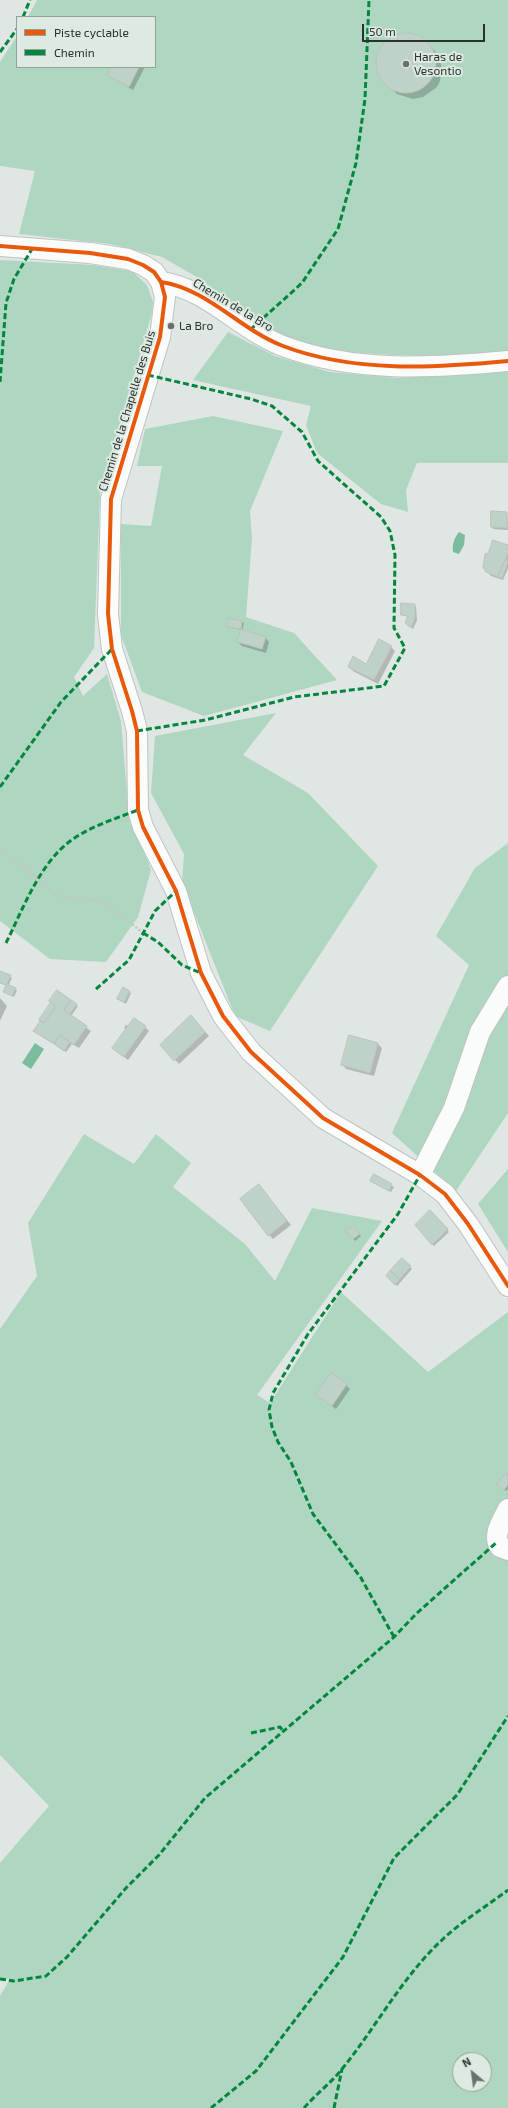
<!DOCTYPE html>
<style>
body{margin:0}
#map{position:relative;width:508px;height:2108px;overflow:hidden;background:#e0e6e3;font-family:"Exo 2",sans-serif}
canvas{display:block}
.legend{position:absolute;left:16px;top:16px;width:140px;height:52px;box-sizing:border-box;background:#dceae2;border:1px solid #96a09a;margin:0;padding:5px 7px;list-style:none;font-size:12px;color:#2c312e}
.legend li{display:flex;align-items:center;gap:8px;height:20px}
.legend b{width:20px;border:1px solid #96a09a}
.north{position:absolute;left:452px;top:2052px;width:40px;height:40px;box-sizing:border-box;background:#dceae2;border:1px solid #96a09a;border-radius:50%;rotate:331deg;font-size:11px;font-weight:700;line-height:16px;text-align:center;color:#2c312e}
.north::after{content:'';display:block;margin:auto;width:14px;height:18px;background:#6b706d;clip-path:polygon(50% 0,100% 100%,50% 72%,0 100%)}
.scale{position:absolute;left:362px;top:24px;width:123px;height:18px;box-sizing:border-box;border:2px solid #2c312e;border-top:0;padding-left:5px;font-size:12px;line-height:14px;white-space:nowrap;color:#2c312e;-webkit-text-stroke:3px #dceae2;paint-order:stroke}
</style>
<div id="map">
<canvas width="508" height="2108"></canvas>
<ul class="legend">
<li><b style="height:5px;background:#e8590c"></b>Piste cyclable</li>
<li><b style="height:5px;background:#00873e"></b>Chemin</li>
</ul>
<div class="north">N</div>
<div class="scale">50 m</div>
</div>
<script>
const ctx = document.querySelector('canvas').getContext('2d');
ctx.lineJoin = 'round';
function fillPath(path, color) { ctx.fillStyle = color; ctx.fill(path, 'evenodd'); }
function stroke(path, color, width, dash) { ctx.strokeStyle = color; ctx.lineWidth = width; ctx.lineCap = dash ? 'butt' : 'round'; ctx.setLineDash(dash || []); ctx.stroke(path); }
function drawText(font, color, halo, rows, align = 'center') {
  ctx.font = font + ' "Exo 2",sans-serif'; ctx.lineWidth = 4; ctx.setLineDash([]); ctx.textBaseline = 'middle'; ctx.strokeStyle = halo; ctx.fillStyle = color; for (const [text, x, y, turn = 0] of rows) {
    ctx.save(); ctx.translate(x, y); ctx.rotate((+turn || 0) * Math.PI / 180); ctx.textAlign = isNaN(turn) ? turn : align; if (halo) ctx.strokeText(text, 0, 0); ctx.fillText(text, 0, 0); ctx.restore();
  }
}
const green = new Path2D(`
 M37 0H508V352L458 357 393 355 334 351 284 336 242 313 202 280 162 257 110 244 19 234 35 171 0 166V62L17 36V67H155V17H28Z
 M0 260 94 265 132 271 147 285 153 302 152 313 100 492 94 648 74 677 83 696 107 674 121 721 128 806 151 870 138 917 106 962 50 959 0 921Z
 M228 332 275 356 330 372 396 378 508 369V463H417L406 490 408 512 381 504 317 453 306 425 311 406 193 380Z
 M213 416 283 431 250 511 252 538 246 617 294 633 337 680 204 716 142 692 121 635V524L151 526 162 466H137L145 429Z
 M276 713 243 755 308 793 378 866 270 1031 235 1016 182 882 184 854 151 793 155 736Z
 M508 843V1113L456 1191 392 1133 469 965 436 936 475 868Z
 M84 1134 134 1164 156 1134 191 1163 173 1187 245 1244 275 1281 312 1208 382 1221 257 1395 270 1403 341 1292 428 1372 508 1312V2108H0V1996L10 1979 0 1978V1863L49 1806 0 1755V1329L37 1276 28 1223ZM460 2060H484V2084H460Z
 M508 1169V1252L478 1204Z`);
const water = new Path2D(`
 M459 532 465 535 464 545 459 554 453 552C452 545 454 538 459 532Z
 M35 1043 44 1049 31 1069 22 1063Z`);
const shadow = new Path2D(`
 M409 35 420 38 428 44 435 51 442 67 440 81 437 87 423 97 413 99 397 94 381 77 378 68V58L384 45 397 36Z
 M112 67H145L133 90 108 75Z
 M507 513 508 530 493 529 492 527Z
 M508 547V568L503 580 491 576 487 571Z
 M414 605 416 607 417 620 413 629 408 625V617L402 615Z
 M242 622 244 623 242 631 265 637 269 642 266 653 242 646 238 642 242 630 228 627Z
 M391 647 395 651 378 684 353 671 349 667 367 665Z
 M0 972 12 978 8 986 17 990 14 997 4 992 7 986 0 983Z
 M129 992 131 993 126 1004 118 999Z
 M0 998 7 1006 0 1021Z
 M52 1003 76 1005 78 1006 71 1016 91 1031 79 1048 72 1044 66 1052 35 1031Z
 M195 1021 209 1036 179 1064 161 1045Z
 M126 1025 129 1027H145L149 1031 128 1060 118 1052 127 1030 124 1028Z
 M378 1044 382 1048 374 1076 346 1069 342 1064Z
 M374 1175 394 1187 391 1192 371 1181Z
 M262 1190 291 1225 273 1239 269 1235Z
 M430 1212 449 1232 434 1246 416 1225Z
 M353 1227 361 1236 355 1241 347 1231Z
 M402 1260 412 1269 397 1286 387 1276Z
 M346 1385 350 1389 336 1409 317 1395Z
 M508 1476V1489L506 1491 500 1486Z`);
const building = new Path2D(`
 M376 63a30 30 0 1 1 60 0a30 30 0 1 1-60 0Z
 M111 67H139L129 87 107 75Z
 M491 511 507 512V528L491 527Z
 M493 540 508 545V553L498 577 486 572 483 567 485 554 488 553Z
 M506 558 508 562 502 578 498 577Z
 M401 603 415 604V618L411 628 405 623 408 616 401 615Z
 M229 618 242 621 241 629 227 627Z
 M241 629 266 637 262 649 237 642Z
 M379 639 392 646 374 680 348 667 353 656 366 664Z
 M0 971 11 975 7 984 16 988 12 996 3 992 6 985 0 983Z
 M123 987 130 991 124 1002 117 999Z
 M57 990 71 1000 64 1010 87 1026 74 1045 60 1035 54 1044 33 1031 40 1021 44 1023 56 1006 49 1001Z
 M71 1000 77 1004 70 1014 64 1010Z
 M51 1002 56 1006 44 1023 39 1020Z
 M191 1015 205 1032 174 1061 160 1045Z
 M134 1018 146 1026 124 1057 112 1048Z
 M60 1035 70 1042 64 1051 54 1044Z
 M349 1035 378 1043 370 1073 341 1065Z
 M374 1174 392 1184 389 1191 370 1181Z
 M259 1184 287 1221 268 1236 240 1199Z
 M430 1210 448 1229 432 1245 415 1225Z
 M353 1226 360 1234 353 1239 346 1231Z
 M402 1258 411 1266 400 1279 390 1271Z
 M390 1271 400 1279 395 1285 386 1276Z
 M331 1373 347 1384 332 1406 316 1395Z
 M506 1473 508 1475V1485L504 1490 497 1484Z`);
const path = new Path2D(`
 M0 852 23 866 56 896 104 902 143 933`);
const minor = new Path2D(`
 M0 246 90 253 128 259 143 265 154 272 161 282 165 297 160 337 111 499 108 614 112 649 132 711 137 731 138 810 143 827 176 891 201 973 223 1016 251 1052 323 1118 420 1175 445 1194 468 1224 508 1286
 M161 282C208 289 239 329 283 346 354 373 434 368 508 361
 M420 1175 454 1108 480 1032 508 986
 M508 1509C502 1521 492 1535 500 1547L508 1550`);
const quiet = new Path2D(`
 M23 17 30 0
 M0 52 17 29
 M250 330 302 283 338 229 356 163 365 99 369 0
 M0 382 6 303 14 279 32 249
 M137 731 205 720 294 697 384 686 405 648 394 628 395 555 390 531 381 517 318 461 302 432 272 406 251 399 148 375
 M0 787 61 702 112 649
 M143 933 158 942 182 965 201 973
 M6 943C24 907 41 859 76 837 95 825 117 818 138 810
 M96 989 129 960 155 911 176 891
 M394 1637 361 1578 313 1514 291 1462 278 1442 272 1427 269 1410 273 1393 308 1334 398 1214 420 1175
 M251 1733 280 1727 283 1731
 M0 1979 14 1981 46 1976 67 1957 126 1888 159 1855 205 1798 394 1637 417 1613 497 1542
 M211 2108 256 2071 343 1957 394 1858 457 1795 508 1716
 M304 2108C316 2094 331 2083 342 2069 377 2026 402 1977 443 1939 462 1921 487 1906 508 1890
 M334 2108 342 2069`);
const cycleway = new Path2D(`
 M0 246 90 253 128 259 143 265 154 272 161 282 165 297 160 337 111 499 108 614 112 649 132 711 137 731 138 810 143 827 176 891 201 973 223 1016 251 1052 323 1118 420 1175 445 1194 468 1224 508 1286
 M161 282C208 289 239 329 283 346 354 373 434 368 508 361`);
const markers = [
 [406,64,4,"#6b706d"],
 [171,326,4,"#6b706d"]
];
const poiNames = [
 ["Haras de",414,57],
 ["Vesontio",414,71],
 ["La Bro",179,326]
];
const streetNames = [
 ["Chemin de la Bro",233,305,31],
 ["Chemin de la Chapelle des Buis",127,411,-73]
];
fillPath(green, '#afd6c1');
fillPath(water, '#7cbc9e');
fillPath(shadow, '#0003');
fillPath(building, '#bed2c8');
stroke(building, '#bdc2c0', 1);
stroke(minor, '#bec4c1', 22);
stroke(path, '#c3c6c4', 2.5, [2, 2]);
stroke(minor, '#fafbfb', 20);
stroke(quiet, '#00873e', 3, [6, 3]);
stroke(cycleway, '#e8590c', 4);
for (const [x, y, r, color] of markers) { const dot = new Path2D(); dot.arc(x, y, r, 0, 2 * Math.PI); ctx.fillStyle = color; ctx.fill(dot); stroke(dot, '#dceae2', 1.5); }
drawText('12px', '#2c312e', '#dceae2', poiNames, 'left');
drawText('12px', '#2c312e', '#dceae2', streetNames);
</script>
